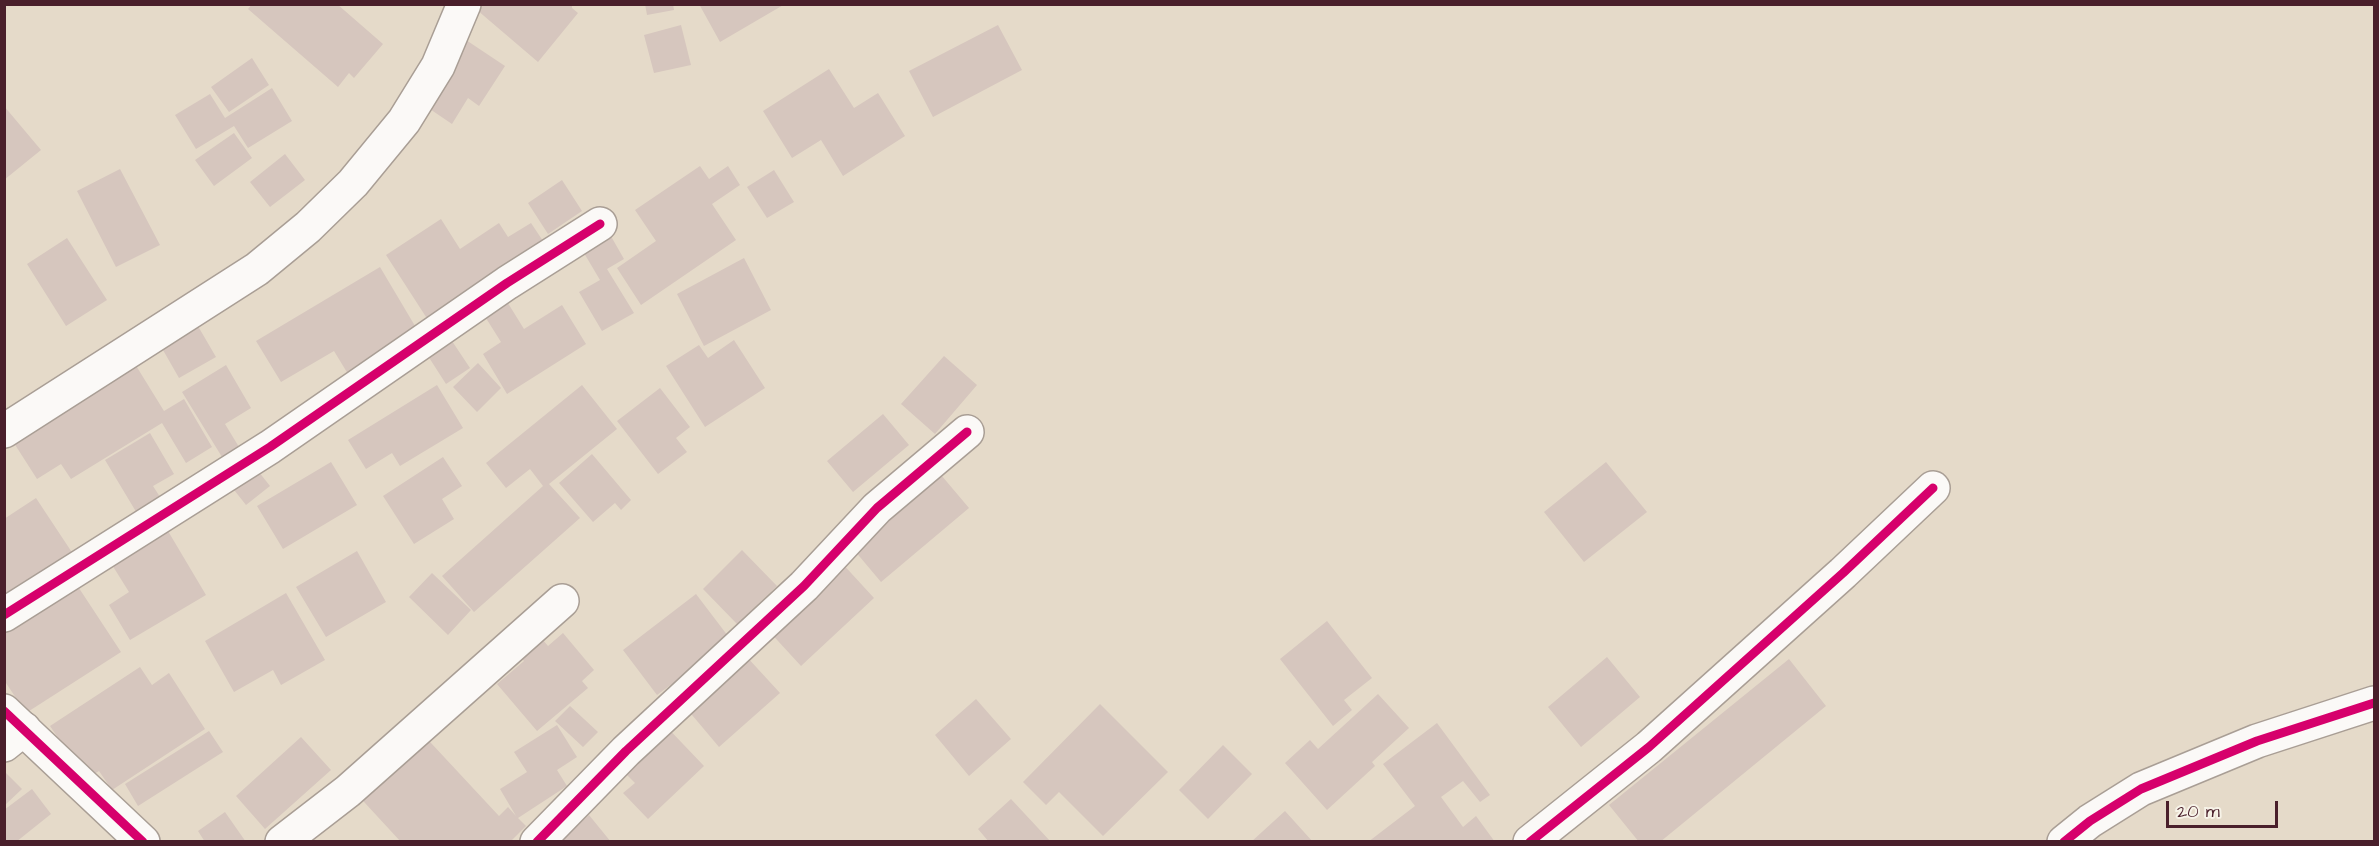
<!DOCTYPE html>
<style>
body{margin:0}
#map{position:relative;width:2379px;height:846px;overflow:hidden;background:#e5dac9;font-family:"Architects Daughter",sans-serif}
canvas{display:block}
.frame{position:absolute;inset:0;border:6px solid #4a1f2b;pointer-events:none}
.scale{position:absolute;left:2166px;top:801px;width:112px;height:27px;box-sizing:border-box;border:3px solid #4a1f2b;border-top:0;padding-left:8px;font-size:18px;line-height:21px;white-space:nowrap;color:#4a1f2b;-webkit-text-stroke:4px #f7f3e8;paint-order:stroke}
</style>
<div id="map">
<canvas width="2379" height="846"></canvas>
<div class="frame"></div>
<div class="scale">20 m</div>
</div>
<script>
const ctx = document.querySelector('canvas').getContext('2d');
ctx.lineJoin = 'round';
function fillPath(path, color) { ctx.fillStyle = color; ctx.fill(path, 'evenodd'); }
function stroke(path, color, width, dash) { ctx.strokeStyle = color; ctx.lineWidth = width; ctx.lineCap = dash ? 'butt' : 'round'; ctx.setLineDash(dash || []); ctx.stroke(path); }
const building = new Path2D(`
 M252 4H337L383 44 354 78 349 73 338 87 248 9Z
 M470 4H572V8L578 13 538 62Z
 M645 4H673L674 10 647 15Z
 M699 4H785L720 42Z
 M681 25 691 65 654 73 644 35Z
 M998 25 1022 70 933 117 909 71Z
 M460 36 505 66 479 106 468 98 452 124 418 101Z
 M252 58 269 85 229 112 211 87Z
 M829 69 854 108 878 93 905 136 843 176 821 140 792 158 763 111Z
 M272 88 292 121 248 148 234 126 196 149 175 115 210 94 225 118Z
 M4 106 41 150 4 180Z
 M234 133 252 158 214 186 195 160Z
 M285 154 305 180 270 207 250 182Z
 M700 166 709 179 728 166 740 185 712 204 736 240 641 305 617 268 656 241 635 210Z
 M120 169 160 245 116 267 77 191Z
 M774 170 794 202 767 218 747 187Z
 M562 180 582 211 548 234 528 203Z
 M441 219 460 249 499 223 508 237 531 223 545 244 428 320 386 255Z
 M608 231 624 259 607 269 634 313 602 331 579 292 600 280 581 248Z
 M67 238 107 300 66 326 27 264Z
 M744 258 771 310 704 346 677 294Z
 M380 267 418 331 348 374 334 351 281 382 256 341Z
 M506 300 524 329 562 305 586 344 507 394 483 354 501 342 484 315Z
 M195 321 216 357 179 378 159 343Z
 M734 340 765 388 705 427 666 366 699 345 708 358Z
 M452 341 470 368 446 384 428 356Z
 M944 356 977 385 935 434 901 404Z
 M478 363 501 388 477 412 453 387Z
 M135 364 164 411 184 399 212 447 186 463 162 423 71 479 61 464 37 479 12 440Z
 M226 365 251 408 225 424 239 447 222 457 182 392Z
 M437 385 463 428 400 466 392 453 366 469 348 440Z
 M582 385 617 429 549 484 580 518 474 612 442 576 543 486 530 469 506 488 486 463Z
 M660 388 690 427 676 438 687 452 658 474 617 421Z
 M883 414 909 445 853 492 827 461Z
 M150 433 174 474 153 486 162 500 138 515 105 460Z
 M592 454 631 500 621 510 615 503 593 522 559 483Z
 M443 457 462 486 442 499 454 519 414 544 383 496Z
 M251 462 270 486 246 505 227 481Z
 M331 462 357 505 283 549 257 506Z
 M1606 462 1647 512 1584 562 1544 512Z
 M936 469 969 508 881 582 849 544Z
 M36 498 75 557 4 604V519Z
 M165 526 206 595 130 640 109 605 129 592 109 560Z
 M742 550 777 586 737 624 703 589Z
 M357 551 386 602 326 637 296 587Z
 M840 561 874 598 801 666 767 629Z
 M432 573 471 610 448 635 409 597Z
 M73 579 121 652 26 713 4 680V624Z
 M286 593 325 660 281 685 273 670 234 692 205 641Z
 M696 594 731 640 657 695 623 650Z
 M1327 621 1372 678 1344 700 1352 710 1333 726 1280 659Z
 M531 626 548 646 563 633 594 670 582 681 588 688 537 731 497 684 524 661 510 644Z
 M746 656 780 693 719 747 687 709Z
 M1607 657 1640 697 1581 747 1548 707Z
 M1789 659 1826 706 1660 842H1639L1609 805Z
 M140 667 152 685 169 673 205 729 112 790 99 771 86 779 50 726Z
 M1378 694 1409 728 1372 762 1375 766 1327 810 1285 763 1310 740 1318 749Z
 M976 699 1011 739 969 776 935 735Z
 M1100 704 1168 772 1103 836 1059 792 1046 805 1023 782Z
 M570 706 598 732 583 747 555 721Z
 M662 722 704 766 648 819 623 793 635 783 617 765Z
 M1437 723 1490 795 1480 802 1463 781 1441 797 1463 827 1476 816 1495 842H1368L1415 806 1383 764Z
 M557 725 577 757 557 770 567 786 518 818 526 826 510 842H401L353 790 418 729 499 816 508 807 516 816 500 789 527 772 514 752Z
 M209 731 223 752 138 806 125 784Z
 M301 737 331 770 265 829 236 796Z
 M1223 745 1252 774 1208 819 1179 790Z
 M4 771 22 789 4 806Z
 M32 789 51 814 16 842H4V810Z
 M1011 799 1051 842H989L978 829Z
 M1285 811 1313 842H1251Z
 M225 812 246 842H205L198 831Z
 M589 815 611 842H540L562 822 570 832Z`);
const minor = new Path2D(`
 M4 431 257 269 308 227 353 183 404 121 438 66 464 4
 M4 615 270 447 507 283 600 224
 M4 745 24 729
 M282 842 348 791 562 601
 M537 842 626 751 804 586 877 508 967 432
 M1530 842 1649 747 1843 573 1933 488
 M2064 842 2090 821 2141 789 2257 741 2374 703`);
const tertiary = new Path2D(`
 M4 711 143 842`);
const cycleway = new Path2D(`
 M4 615 270 447 507 283 600 224
 M4 711 143 842
 M537 842 626 751 804 586 877 508 967 432
 M1530 842 1649 747 1843 573 1933 488
 M2064 842 2090 821 2141 789 2257 741 2374 703`);
fillPath(building, '#d6c6be');
stroke(minor, '#a99e95', 36);
stroke(tertiary, '#a99e95', 36);
stroke(minor, '#fbf9f7', 33);
stroke(tertiary, '#fbf9f7', 33);
stroke(cycleway, '#d6006c', 9);
</script>
